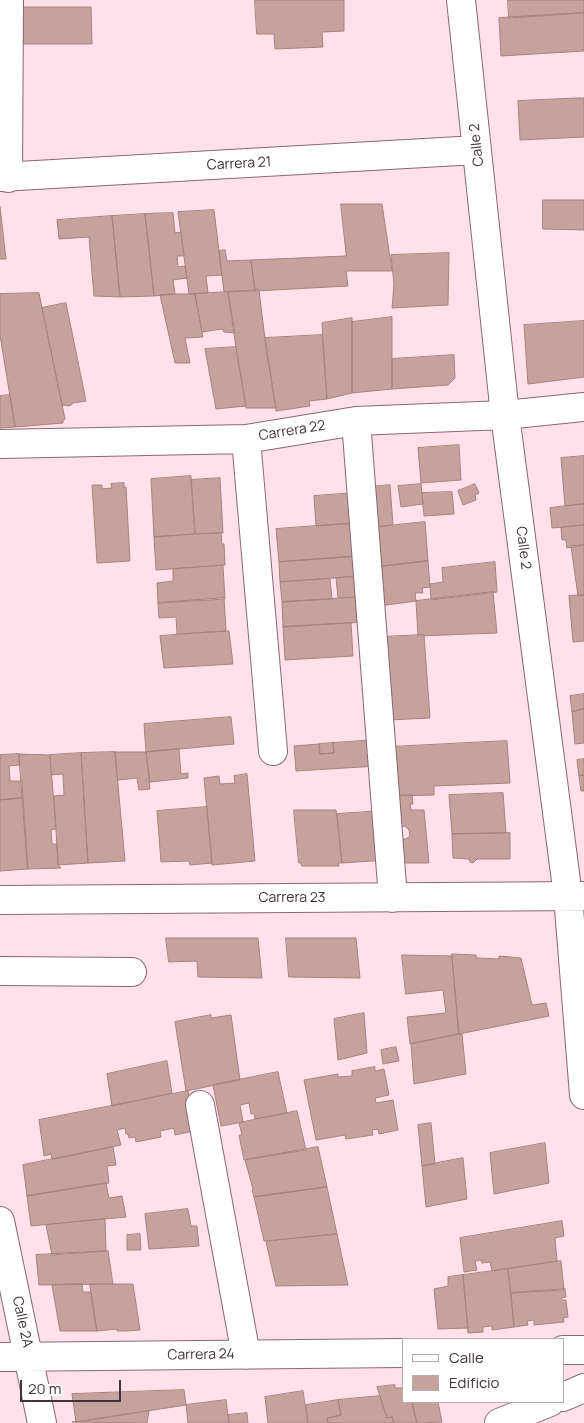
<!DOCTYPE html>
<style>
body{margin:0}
#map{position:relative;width:584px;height:1423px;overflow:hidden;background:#ffe0eb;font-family:Manrope,sans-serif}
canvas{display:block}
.legend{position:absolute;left:402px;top:1338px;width:162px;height:65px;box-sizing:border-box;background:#fff;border:1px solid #b3adaf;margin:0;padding:6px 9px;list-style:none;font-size:15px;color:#413338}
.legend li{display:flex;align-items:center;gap:10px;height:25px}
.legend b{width:25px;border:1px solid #b3adaf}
.scale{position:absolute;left:20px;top:1380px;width:101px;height:22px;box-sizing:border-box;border:2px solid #413338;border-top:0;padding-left:6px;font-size:15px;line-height:18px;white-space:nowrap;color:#413338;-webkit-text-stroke:4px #fff;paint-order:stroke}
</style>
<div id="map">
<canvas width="584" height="1423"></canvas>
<ul class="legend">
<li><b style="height:6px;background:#fff"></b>Calle</li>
<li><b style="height:14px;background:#c7a29c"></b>Edificio</li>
</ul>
<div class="scale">20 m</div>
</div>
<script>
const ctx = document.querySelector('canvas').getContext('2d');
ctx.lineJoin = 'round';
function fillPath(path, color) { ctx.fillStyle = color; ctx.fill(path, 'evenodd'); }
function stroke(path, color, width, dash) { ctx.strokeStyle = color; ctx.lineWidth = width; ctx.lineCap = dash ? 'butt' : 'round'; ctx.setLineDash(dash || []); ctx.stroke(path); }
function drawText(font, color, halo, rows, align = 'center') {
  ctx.font = font + ' Manrope,sans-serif'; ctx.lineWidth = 4.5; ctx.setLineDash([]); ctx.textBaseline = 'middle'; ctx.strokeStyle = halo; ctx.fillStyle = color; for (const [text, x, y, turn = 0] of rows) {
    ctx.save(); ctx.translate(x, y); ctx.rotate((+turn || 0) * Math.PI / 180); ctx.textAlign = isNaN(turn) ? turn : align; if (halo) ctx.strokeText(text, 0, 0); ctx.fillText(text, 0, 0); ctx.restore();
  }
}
const building = new Path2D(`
 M255 0H344V31L322 32 323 47 275 49 274 34H257Z
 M508 0H584V13L509 18Z
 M18 7H91L92 44H19Z
 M584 13V51L501 56 499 18Z
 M577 98H584V137L520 140 518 101Z
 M543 200H584V230L543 229Z
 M341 204H382L392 271H346L348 286 255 291 251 260 346 256Z
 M0 207 6 259H0Z
 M214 210 222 275 206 276 208 293 189 294 178 212Z
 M173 213 175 233 181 232 184 256H177L178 267 185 266 187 278 173 280 175 294 154 296 145 214Z
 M145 214 154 296 120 297 112 216Z
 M112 216 120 297 94 296 89 237 59 239 57 220Z
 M225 250 227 261 251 260 255 291 224 292 219 251Z
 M449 253 448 305 392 308 394 284 391 255Z
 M259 290 266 347 276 408H246L236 348 228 292Z
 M228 292 235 333 224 332 222 329 202 332 195 294Z
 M39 293 65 419 63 420V423L15 427 0 335V294Z
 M175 294H195L203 337 185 338 190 363H175L160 295Z
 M66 303 86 401 73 403 70 406 62 405 42 308Z
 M392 317V389L352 393V322Z
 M352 318V393L327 399 322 323Z
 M584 321V377L528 384 524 325Z
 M322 335 327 399 309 401 310 406 276 411 265 338Z
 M236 347 246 406 216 409 205 349Z
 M454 355 455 378 448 385 392 389V359Z
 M10 395 15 427 0 428V396Z
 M459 445 461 480 421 483 418 448Z
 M584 456V504L565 506 561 458Z
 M191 476 195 534 154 537 151 479Z
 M220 478 223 533 195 534 191 480Z
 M124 483V488L126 487 130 561 97 563 92 485H102V489L112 488 111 484Z
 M421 484 423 504 401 507 398 486Z
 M475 484 479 493 475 495 476 500 463 505 458 491Z
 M390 485 393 525 378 527 370 487Z
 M452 492 454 514 424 516 422 493Z
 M355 493 357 523 316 526 314 496Z
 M584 504V525L552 528 550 508Z
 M425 522 428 561 376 567 378 527Z
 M357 523 360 556 279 562 276 529Z
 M584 525V545L567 548 566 540H562L561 528Z
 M221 533 222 544H224L225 565 156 570 154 537Z
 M584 545V595L578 596 571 546Z
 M360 556 362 576 280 582 279 562Z
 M428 561 430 587 422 588 423 593H415L416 601 379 606 376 567Z
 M495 562 497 592 431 600 430 584 443 582 442 568Z
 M223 566 225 599 158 603 157 583 173 581V569Z
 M362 576 364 597 338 598 336 578Z
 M330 579 332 599 282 602 280 582Z
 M493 592 497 633 418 636 416 601Z
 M584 595V641L573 642 569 596Z
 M364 597 366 622 283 627 282 602Z
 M224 598 226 631 177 634 176 617 159 618 158 603Z
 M351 623 353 656 285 660 283 627Z
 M226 631H229L233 664 164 668 160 636Z
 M424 635 430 718 388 720 381 637Z
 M584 694V709L572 712 570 696Z
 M584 709V743L575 744 572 712Z
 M231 717 234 744 146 752 144 724Z
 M376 740 378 766 296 771 294 746 319 744 320 754 334 753 333 743Z
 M507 741 510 783 434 786V795L393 796 389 747Z
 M333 743 334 753 320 754 319 744Z
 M179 749 181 774 188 773V778L150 782 146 752Z
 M115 752 125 861 88 863 81 753Z
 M115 752H146L150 789 139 790 137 778 118 780Z
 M81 753 88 863 58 865 54 796 64 795 63 774 51 775 50 755Z
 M19 754 20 765 9 766 10 781H22L23 798 0 800V755Z
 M19 754 50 755 56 829 51 830 52 844H57L58 865 61 868 28 869Z
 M584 759V775L579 776 577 760Z
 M247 774 255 861 212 865 204 778 219 776 220 784 235 783 234 776Z
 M584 775V791H581L579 776Z
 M503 793 506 833 452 834 449 795Z
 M412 795 413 804H410L411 810H424L429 863H398L396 839H406L410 836 409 830 405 826 395 827 393 796Z
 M23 798 28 869 0 871V800Z
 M207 807 212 863 190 865 189 861 161 862 157 811Z
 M294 810H336L342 863H338L339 866H302L301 863H299Z
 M382 811 387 860 342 863 337 814Z
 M510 833V859H477L473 863 470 862 469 859 453 858 452 834Z
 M166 938H258L262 978 198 977 197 961 169 962Z
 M286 938H356L360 978 289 977Z
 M452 954 476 955 477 958 499 959V956L521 958 532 1005 546 1003 549 1016 459 1034Z
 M402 955 452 956 459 1034 410 1044 407 1017 446 1013 443 990 406 994Z
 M364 1013 367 1053 338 1060 334 1019Z
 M211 1015V1018L231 1015 240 1080 186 1091 175 1022Z
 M459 1034H462L466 1074 414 1084 411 1044Z
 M396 1047 399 1061 383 1064 381 1050Z
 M167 1061 172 1093 112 1106 107 1074Z
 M375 1067V1071L384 1069 389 1095 375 1098 376 1103 393 1100 398 1130 379 1134 378 1129 372 1130 373 1135 346 1139 345 1135 316 1140 304 1080 338 1074V1077L352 1076V1071Z
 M278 1072 287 1113 255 1119 254 1113 251 1114 249 1103 240 1105 243 1122 221 1126 213 1085Z
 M188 1091 194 1131 175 1135 174 1128 160 1131 161 1137 136 1142 135 1137 129 1138 128 1134H126L125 1128 117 1130 121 1145 55 1159H52L51 1154 44 1156 39 1120Z
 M297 1111 306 1150 244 1160 239 1135H242L239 1123Z
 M431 1123 435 1164 422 1166 418 1125Z
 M545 1143 549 1183 494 1194 490 1153Z
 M113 1147 116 1165 107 1166 109 1183 27 1196 23 1165Z
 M318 1147 327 1187 254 1197 252 1190 253 1189 245 1160Z
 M463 1158 467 1199 426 1207 422 1166Z
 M106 1183 109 1198 122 1196 126 1217 31 1226 27 1196Z
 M327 1187 337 1234 264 1241 254 1197Z
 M188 1209 191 1226H197L199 1246 149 1249 145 1214Z
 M105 1219 106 1251 52 1255 46 1225Z
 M562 1221 564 1236 555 1238 557 1261 492 1271 490 1262 482 1263 481 1260 475 1261 477 1270 464 1272 460 1238Z
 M140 1234 141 1250H127V1235Z
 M337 1234 348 1285 276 1286 266 1242Z
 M108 1251 113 1284 39 1285 36 1255Z
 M561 1261 564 1290 511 1293 508 1269Z
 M508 1269 514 1327 492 1330V1326L483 1327V1332L468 1333 463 1275Z
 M463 1275 468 1328 438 1329 434 1289 448 1286V1277Z
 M82 1284 83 1292H91L97 1331H60L52 1285Z
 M90 1284H133L140 1330 125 1331H117V1329L97 1331Z
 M565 1289 566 1297 561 1298 562 1300H566L568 1317 563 1318 564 1322 534 1325V1320L527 1321 528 1325 514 1327 511 1293Z
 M395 1385V1388H403V1402H412L417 1423H394L392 1417 387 1418 377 1387Z
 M184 1390 186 1405 76 1422 72 1394Z
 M303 1391 308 1423H268L265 1397Z
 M380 1396 387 1418 392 1417 394 1423H328L327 1418 341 1415 338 1400Z
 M226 1400 229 1423H188L186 1405Z
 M338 1400 341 1415 327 1418 328 1423H308L306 1405Z
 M412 1402H438L442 1422 417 1423Z
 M149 1411 147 1423 72 1422H76Z
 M247 1413 248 1423H229L228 1415Z`);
const minor = new Path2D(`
 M461 0 505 415 568 896 584 1095
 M0 177 477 150
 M8 178 9 0
 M356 421 393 898
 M246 439 273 751
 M0 444 246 439 356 421 505 415 584 407
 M0 900 584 896
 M0 971 132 972
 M200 1105 246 1355
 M0 1221 42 1423
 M563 1350H584
 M0 1357 403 1353
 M563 1397 584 1388
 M499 1423 550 1402`);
const streetNames = [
 ["Calle 2",477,145,-96],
 ["Carrera 21",239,164,-3],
 ["Carrera 22",292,431,-9],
 ["Calle 2",523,548,83],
 ["Carrera 23",292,898],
 ["Calle 2A",22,1322,78],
 ["Carrera 24",201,1355,-1]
];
fillPath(building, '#c7a29c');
stroke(building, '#a7837d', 1);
stroke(minor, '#896874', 30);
stroke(minor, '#fff', 28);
drawText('14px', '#413338', '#fff', streetNames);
</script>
